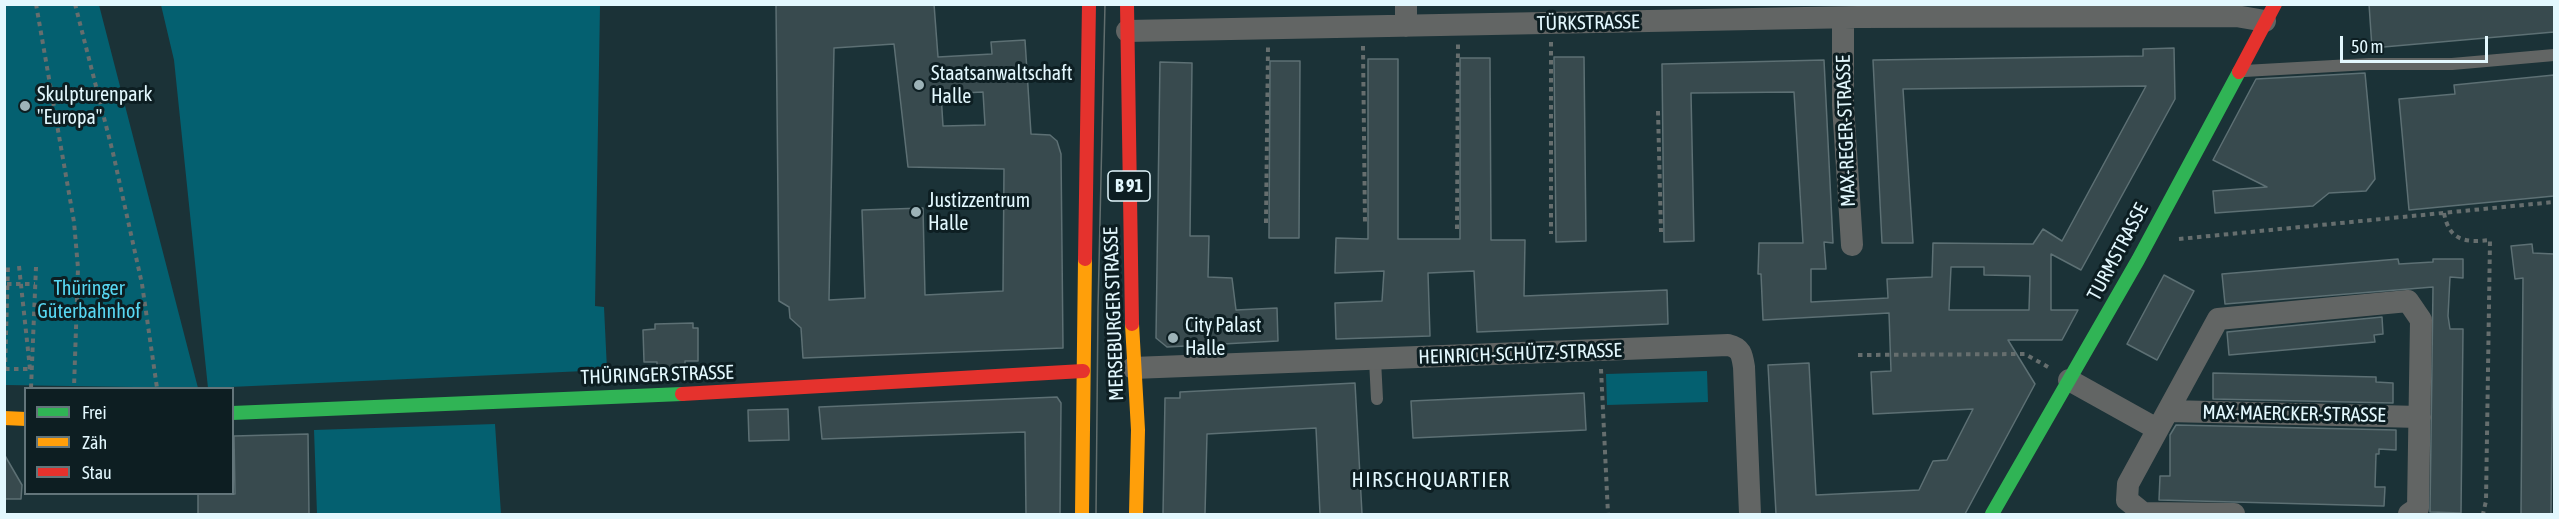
<!DOCTYPE html>
<meta charset="utf-8">
<style>
body{margin:0}
#map{position:relative;width:2559px;height:519px;overflow:hidden;background:#1b3237;font-family:"Asap Condensed",sans-serif}
canvas{display:block}
.frame{position:absolute;inset:0;border:6px solid #e3f8fe;pointer-events:none}
.legend{position:absolute;left:24px;top:387px;width:210px;height:108px;box-sizing:border-box;background:#0d1e22;border:2px solid #63757a;margin:0;padding:8px 10px;list-style:none;font-size:18px;color:#e3f8fe}
.legend li{display:flex;align-items:center;gap:12px;height:30px}
.legend b{width:30px;border:2px solid #63757a}
.scale{position:absolute;left:2340px;top:36px;width:148px;height:27px;box-sizing:border-box;border:3px solid #e3f8fe;border-top:0;padding-left:8px;font-size:18px;line-height:21px;white-space:nowrap;color:#e3f8fe;-webkit-text-stroke:4px #0d1e22;paint-order:stroke}
</style>
<div id="map">
<canvas width="2559" height="519"></canvas>
<div class="frame"></div>
<ul class="legend">
<li><b style="height:8px;background:#30b455"></b>Frei</li>
<li><b style="height:8px;background:#ff9f0a"></b>Zäh</li>
<li><b style="height:8px;background:#e5322d"></b>Stau</li>
</ul>
<div class="scale">50 m</div>
</div>
<script>
const ctx = document.querySelector('canvas').getContext('2d');
ctx.lineJoin = 'round';
function fillPath(path, color) { ctx.fillStyle = color; ctx.fill(path, 'evenodd'); }
function stroke(path, color, width, dash) { ctx.strokeStyle = color; ctx.lineWidth = width; ctx.lineCap = dash ? 'butt' : 'round'; ctx.setLineDash(dash || []); ctx.stroke(path); }
function drawText(font, color, halo, rows, align = 'center') {
  ctx.font = font + ' "Asap Condensed",sans-serif'; ctx.lineWidth = 6; ctx.setLineDash([]); ctx.textBaseline = 'middle'; ctx.strokeStyle = halo; ctx.fillStyle = color; for (const [text, x, y, turn = 0] of rows) {
    ctx.save(); ctx.translate(x, y); ctx.rotate((+turn || 0) * Math.PI / 180); ctx.textAlign = isNaN(turn) ? turn : align; if (halo) ctx.strokeText(text, 0, 0); ctx.fillText(text, 0, 0); ctx.restore();
  }
}
const green = new Path2D(`
 M5 4 99 5 198 388 5 385Z
 M161 5H600L595 306 604 307 607 370 208 388 174 60Z
 M1707 371 1708 402 1607 405 1606 374Z
 M495 424 501 514H317L314 430Z`);
const building = new Path2D(`
 M776 4H934L938 57 992 54 991 42 1025 40 1031 134 1050 135 1057 141 1061 154 1063 348 803 358 801 328 790 318 789 307 779 301ZM894 44 908 167 1004 169 1003 291 925 295 923 208 862 210 865 298 829 300 834 48ZM983 92 985 125 943 126 941 94Z
 M2369 4H2554V32L2372 48Z
 M2174 48 2175 99 2081 270 2051 254V310H2078L2062 340H2008L2035 384 1965 514H1776L1768 365 1809 363 1816 495 1919 490 1933 461 1947 460 1973 409 1873 414 1871 372 1891 371 1889 313 1763 320 1761 274H1758L1759 243H1803L1794 92 1691 93 1694 241 1664 242 1662 64 1824 60 1833 243 1824 242 1826 269H1811V302L1888 298 1887 279 1932 277 1933 243 2033 244 2043 229 2062 241 2146 86 1903 89 1913 243H1882L1873 60 2143 56V49ZM1951 267H1984V275L2030 276 2029 310H1949Z
 M1554 57H1584L1586 241 1556 242Z
 M1460 58H1490L1491 240H1525L1524 296 1667 290 1668 324 1477 332 1474 271 1428 273 1430 336 1336 339 1335 303 1382 301 1384 271 1335 273 1336 238 1368 239V59H1398V239H1460Z
 M1270 61H1300L1299 238H1269Z
 M1160 62 1192 63 1190 236H1209L1208 277 1232 278 1236 310 1277 308 1278 341 1167 347 1156 338Z
 M2365 73 2375 179 2366 191 2329 193 2313 206 2215 213 2213 191 2267 187 2213 160 2256 79Z
 M2554 75V196L2409 210 2399 99 2455 94 2454 85Z
 M2532 244 2533 253 2554 254 2551 514H2521L2523 278 2515 279 2511 246Z
 M2398 259 2399 264 2433 262V259H2463V278L2450 277 2448 316 2450 329H2463L2461 513 2430 512 2433 287 2225 304 2222 274Z
 M2164 275 2194 291 2157 360 2127 344Z
 M2382 317 2383 334 2374 335 2375 342 2229 355 2227 332Z
 M693 323V328H698V361H685V368L657 369V362H644L643 330 655 329V324Z
 M2213 373 2376 377V382L2393 383V403L2213 399Z
 M1355 383 1362 514H1320L1316 428 1207 434 1205 514H1163L1165 398H1180V392Z
 M1584 393 1586 430 1413 438 1411 401Z
 M1057 397 1061 403 1060 514H1026L1025 432 822 439 819 407Z
 M788 409 789 440 749 441 748 410Z
 M2176 425 2396 430V450L2379 449V454H2376L2375 487H2385L2384 506 2159 500 2160 476H2170V435Z
 M308 434 309 514H198V494H235L234 436Z
 M4 454 22 485 21 499H4Z`);
const path = new Path2D(`
 M36 4 74 222 78 268 74 388
 M75 4 113 153 142 284 157 388
 M1551 42V234
 M1363 46 1365 225
 M1658 111 1661 232
 M2444 213C2449 240 2464 243 2490 240L2486 501 2483 514
 M1266 223 1268 47
 M1457 229 1458 44
 M2179 239 2554 202
 M19 266 30 369
 M7 284H35
 M1858 355 2025 354 2048 367
 M5 369H30
 M1601 369 1608 514
 M5 371 8 265
 M31 388 36 267`);
const lane = new Path2D(`
 M2244 71 2369 64H2452L2554 55
 M1375 360 1377 399`);
const street = new Path2D(`
 M1406 4V26
 M1843 18V105L1852 245
 M1127 31 1857 17 2236 16 2265 21
 M1133 368 1728 345C1741 348 1742 354 1744 367L1750 514
 M2069 380 2157 429
 M2168 411 2420 417
 M2234 514 2143 513 2127 500 2128 484 2218 319 2408 301 2421 320 2418 508 2409 514`);
const fast = new Path2D(`
 M232 413 682 394
 M1992 514 2138 260 2239 72`);
const slow = new Path2D(`
 M1132 324 1138 430 1136 514
 M4 418 26 419
 M1082 514 1085 259`);
const jam = new Path2D(`
 M1127 4 1132 324
 M2239 72 2275 4
 M1085 259 1089 4
 M682 394 1083 371`);
const tram = new Path2D(`
 M1096 514 1098 308 1105 4`);
const markers = [
 [919,85,6,"#9db3b8"],
 [25,106,6,"#9db3b8"],
 [916,212,6,"#9db3b8"],
 [1173,338,6,"#9db3b8"]
];
const shields = [
 [1129,186,42]
];
const shieldNames = [
 ["B 91",1129,186]
];
const streetNames = [
 ["TÜRKSTRASSE",1588,23,-1],
 ["MAX-REGER-STRASSE",1846,131,-92],
 ["TURMSTRASSE",2118,252,-62],
 ["MERSEBURGER STRASSE",1114,314,-92],
 ["HEINRICH-SCHÜTZ-STRASSE",1520,354,-2],
 ["THÜRINGER STRASSE",657,375,-2],
 ["MAX-MAERCKER-STRASSE",2294,414,1]
];
const poiNames = [
 ["Staatsanwaltschaft",931,74],
 ["Halle",931,97],
 ["Skulpturenpark",37,95],
 ["\"Europa\"",37,118],
 ["Justizzentrum",928,201],
 ["Halle",928,224],
 ["City Palast",1185,326],
 ["Halle",1185,349]
];
const parkNames = [
 ["Thüringer",89,289],
 ["Güterbahnhof",89,312]
];
const neighbourhoodNames = [
 ["HIRSCHQUARTIER",1431,480]
];
fillPath(green, '#046070');
fillPath(building, '#384a4e');
stroke(building, '#5d7074', 1.5);
stroke(path, '#666e6e', 4, [4.5, 4.5]);
stroke(lane, '#626564', 12);
stroke(street, '#626564', 22);
stroke(fast, '#30b455', 14);
stroke(slow, '#ff9f0a', 14);
stroke(jam, '#e5322d', 14);
stroke(tram, '#626e6e', 1.5);
for (const [x, y, r, color] of markers) { const dot = new Path2D(); dot.arc(x, y, r, 0, 2 * Math.PI); ctx.fillStyle = color; ctx.fill(dot); stroke(dot, '#0d1e22', 2); }
for (const [x, y, w] of shields) { const box = new Path2D(); box.roundRect(x - w / 2, y - 15, w, 30, 4.5); ctx.fillStyle = '#0d1e22'; ctx.fill(box); stroke(box, '#e3f8fe', 1.5); }
drawText('bold 18px', '#e3f8fe', null, shieldNames);
drawText('20px', '#e3f8fe', '#0d1e22', streetNames);
drawText('20px', '#e3f8fe', '#0d1e22', poiNames, 'left');
drawText('20px', '#58d8f3', '#0d1e22', parkNames);
ctx.letterSpacing = '1.5px';
drawText('21px', '#e3f8fe', '#0d1e22', neighbourhoodNames);
ctx.letterSpacing = '0px';
</script>
